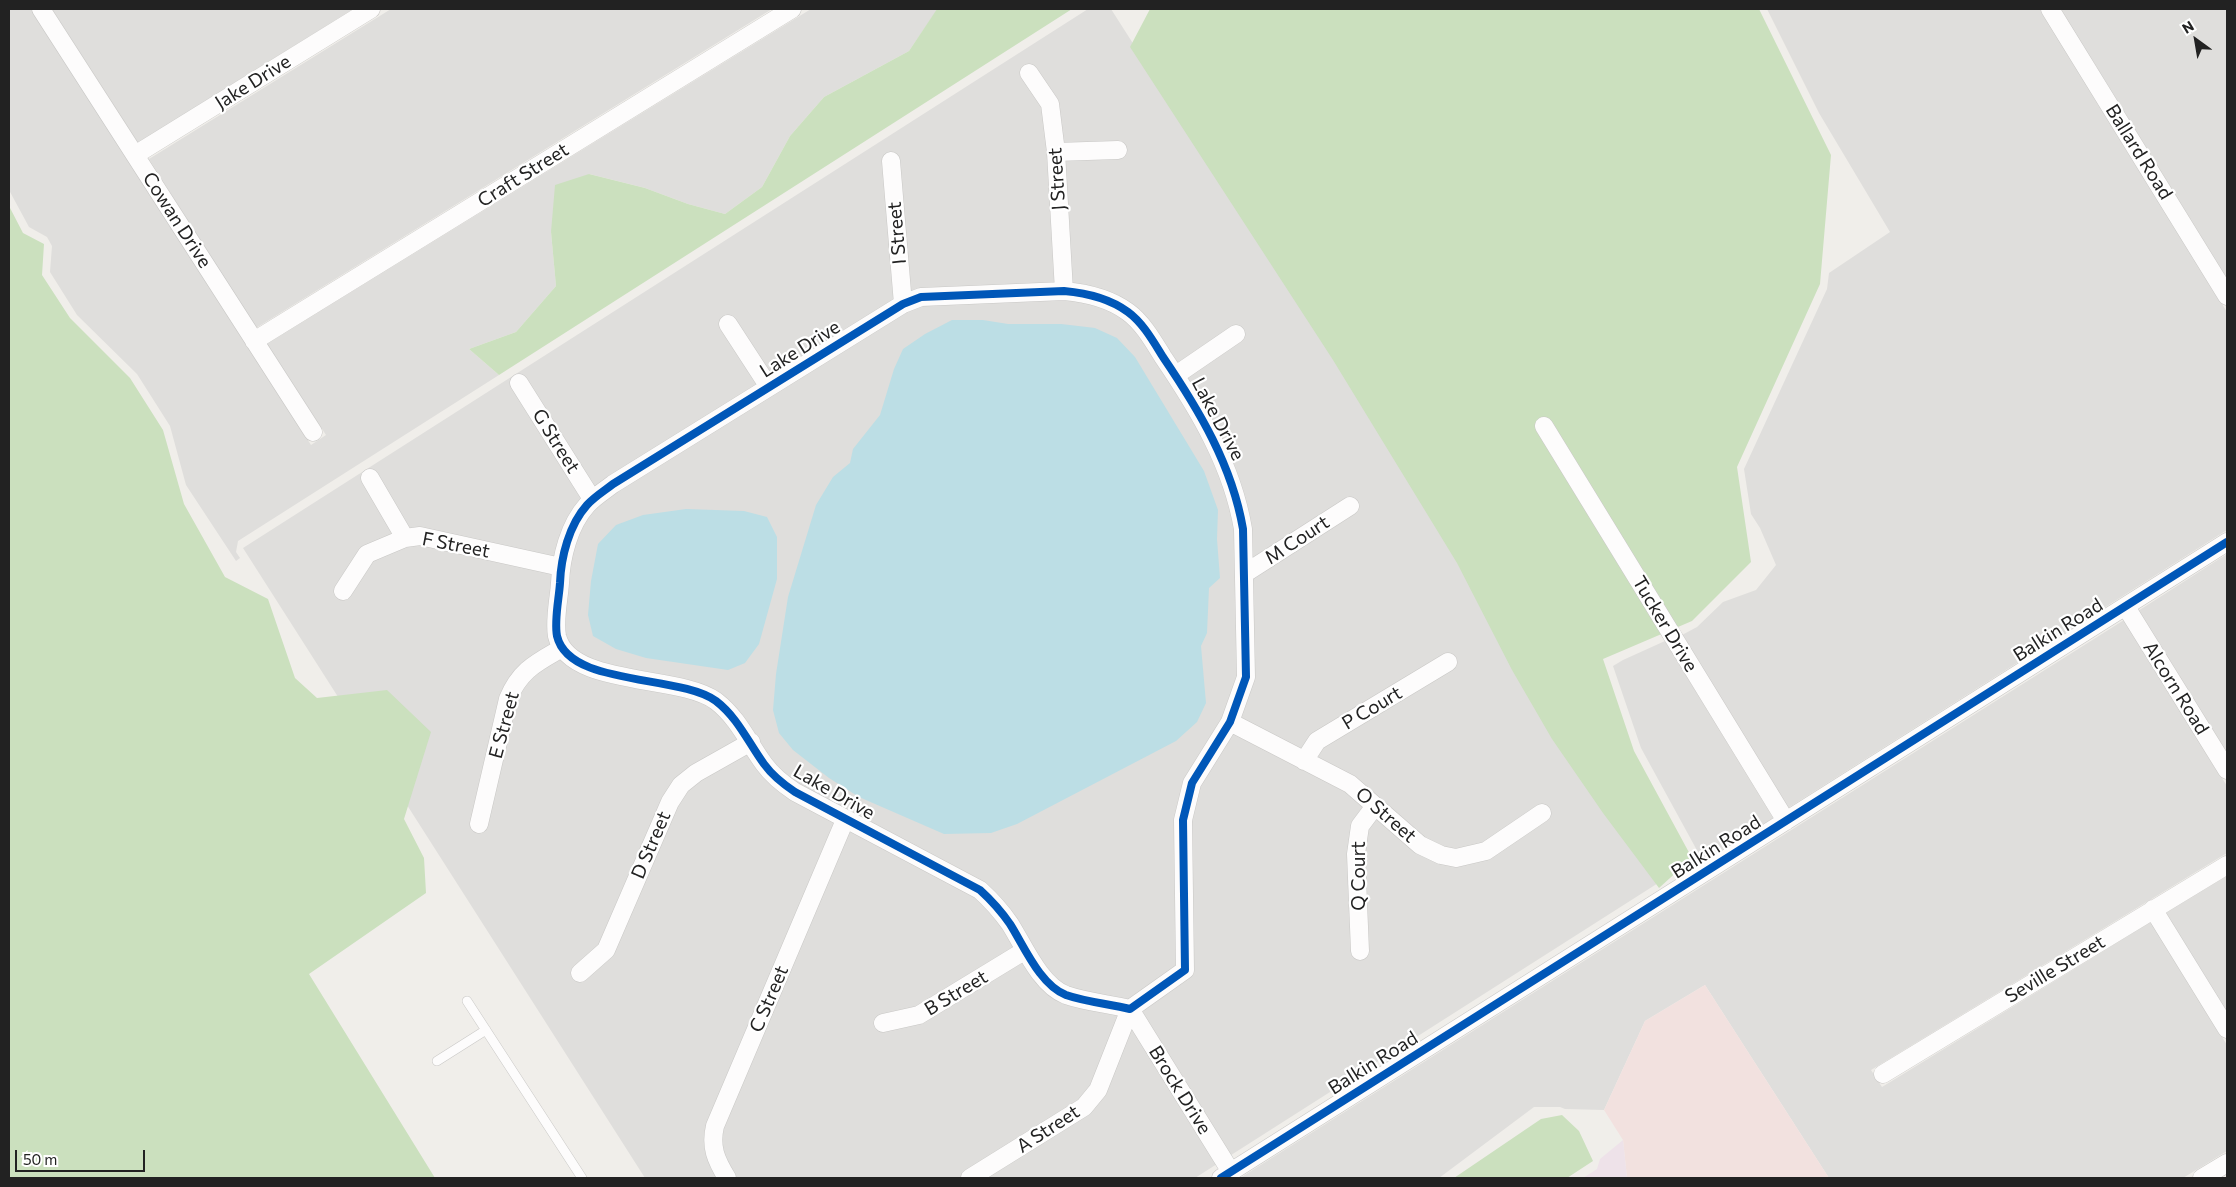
<!DOCTYPE html>
<style>
body{margin:0}
#map{position:relative;width:2236px;height:1187px;overflow:hidden;background:#f0eeea;font-family:Commissioner,sans-serif}
canvas{display:block}
.frame{position:absolute;inset:0;border:10px solid #222;pointer-events:none}
.north{position:absolute;left:2171px;top:15px;width:50px;height:50px;-webkit-text-stroke:4px #fff;paint-order:stroke;rotate:328deg;font-size:14px;font-weight:700;line-height:20px;text-align:center;color:#222}
.north::after{content:'';display:block;margin:auto;width:18px;height:22px;background:#222;clip-path:polygon(50% 0,100% 100%,50% 72%,0 100%)}
.scale{position:absolute;left:15px;top:1150px;width:130px;height:22px;box-sizing:border-box;border:2px solid #222;border-top:0;padding-left:6px;font-size:15px;line-height:18px;white-space:nowrap;color:#222;-webkit-text-stroke:4px #fff;paint-order:stroke}
</style>
<div id="map">
<canvas width="2236" height="1187"></canvas>
<div class="frame"></div>
<div class="north">N</div>
<div class="scale">50 m</div>
</div>
<script>
const ctx = document.querySelector('canvas').getContext('2d');
ctx.lineJoin = 'round';
function fillPath(path, color) { ctx.fillStyle = color; ctx.fill(path, 'evenodd'); }
function stroke(path, color, width, dash) { ctx.strokeStyle = color; ctx.lineWidth = width; ctx.lineCap = dash ? 'butt' : 'round'; ctx.setLineDash(dash || []); ctx.stroke(path); }
function drawText(font, color, halo, rows, align = 'center') {
  ctx.font = font + ' Commissioner,sans-serif'; ctx.lineWidth = 4.5; ctx.setLineDash([]); ctx.textBaseline = 'middle'; ctx.strokeStyle = halo; ctx.fillStyle = color; for (const [text, x, y, turn = 0] of rows) {
    ctx.save(); ctx.translate(x, y); ctx.rotate((+turn || 0) * Math.PI / 180); ctx.textAlign = isNaN(turn) ? turn : align; if (halo) ctx.strokeText(text, 0, 0); ctx.fillText(text, 0, 0); ctx.restore();
  }
}
const residential = new Path2D(`
 M9 9H31L311 445 326 435 267 344 811 9 937 10 909 51 824 97 790 136 762 187 725 214 688 204 645 188 589 174 551 232 556 286 516 332 469 349 499 375 238 541 236 552 240 558 236 561 186 485 170 426 137 374 77 315 50 272 52 246 47 237 29 227 9 190Z
 M52 9H353L138 143Z
 M391 9H772L256 328 149 159Z
 M1088 9H1111L1666 878 1195 1178H645L243 548Z
 M1767 9H2040L2227 312V530L1788 808 1682 635 1697 627 1723 602 1756 590 1776 565 1760 528 1751 514 1744 469 1827 289 1829 273 1890 232 1819 113Z
 M2060 9H2227V279L2104 79Z
 M2227 554V753L2138 611Z
 M2124 620 2227 786V853L1871 1070 1882 1087 2151 922 2227 1045V1151L2183 1178H1829L1705 985 1645 1021 1604 1110 1565 1109 1560 1107H1534L1439 1178H1240Z
 M1665 641 1773 818 1695 867 1698 865 1699 854 1641 748 1613 666 1623 660Z
 M2227 876V1012L2166 913Z`);
const commercial = new Path2D(`
 M1705 985 1829 1178H1627L1623 1140 1604 1110 1645 1021Z`);
const industrial = new Path2D(`
 M1623 1140 1627 1178H1583L1597 1169 1600 1159Z`);
const forest = new Path2D(`
 M937 9H1072L499 375 469 349 516 332 556 286 551 232 555 185 589 174 645 188 688 204 725 214 762 187 790 136 824 97 909 51Z
 M1150 9H1759L1831 155 1820 284 1737 467 1751 562 1692 621 1603 659 1634 751 1692 858 1659 888 1603 813 1552 739 1512 670 1457 563 1333 360 1130 47Z
 M9 206 23 233 44 244 42 275 70 318 130 378 163 430 184 504 225 577 268 599 295 678 317 698 387 690 431 732 404 819 424 858 426 893 309 974 435 1178H9Z
 M1562 1115 1579 1131 1593 1161 1567 1178H1454L1541 1119Z`);
const water = new Path2D(`
 M952 320H983L1008 324H1061L1095 328 1117 338 1135 357 1204 471 1218 510 1217 539 1220 578 1209 588 1207 633 1201 646 1206 703 1197 722 1176 741 1017 824 991 833 944 834 859 797 829 778 793 750 779 733 773 710 776 674 788 597 816 505 833 477 850 463 853 449 880 415 894 369 903 349 925 334Z
 M686 509 744 511 767 517 777 537V579L759 644 745 663 728 670 646 658 616 649 593 636 588 615 591 581 598 544 616 525 643 515Z`);
const lane = new Path2D(`
 M467 1001 582 1178
 M437 1061 486 1030`);
const street = new Path2D(`
 M41 9 313 432
 M2050 9 2227 296
 M1029 73 1050 104 1056 152 1064 291
 M1056 152 1118 150
 M135 155 371 9
 M891 161 903 304
 M1064 291C1087 293 1109 298 1128 312 1143 323 1153 341 1163 357 1199 410 1232 465 1243 529L1246 677 1230 722 1192 783 1183 820 1185 970 1130 1009C1110 1004 1086 1002 1066 995 1040 985 1024 946 1010 924 1001 911 991 900 980 890L795 792C783 784 772 775 764 764 748 742 738 718 716 701 679 674 569 687 557 636 554 620 559 599 560 583 561 557 569 525 587 505 594 497 604 491 613 484L903 304 921 297Z
 M728 324 769 387
 M254 341 792 9
 M1176 375 1236 334
 M519 383 592 499
 M1544 426 1786 821
 M370 478 405 538
 M1244 574 1350 506
 M343 591 367 554 405 538 420 536 561 567
 M2126 607 2227 770
 M1230 722 1350 784 1420 845 1441 855 1456 858 1486 851 1542 813
 M1304 761 1317 741 1448 662
 M479 824 508 699C520 670 536 663 562 648
 M2153 909 2227 1029
 M1360 951 1356 854 1360 826 1375 806
 M580 973 606 950 670 802 681 785 696 773 751 742
 M1130 1009 1231 1172
 M883 1023 919 1015 1024 951
 M1883 1074 2227 865
 M727 1178C716 1160 710 1147 715 1126L845 820
 M970 1178 1084 1107 1098 1090 1130 1009
 M1221 1178 2227 542
 M2202 1178 2227 1163`);
const cycleway = new Path2D(`
 M1064 291C1087 293 1109 298 1128 312 1143 323 1153 341 1163 357 1199 410 1232 465 1243 529L1246 677 1230 722 1192 783 1183 820 1185 970 1130 1009C1110 1004 1086 1002 1066 995 1040 985 1024 946 1010 924 1001 911 991 900 980 890L795 792C783 784 772 775 764 764 748 742 738 718 716 701 679 674 569 687 557 636 554 620 559 599 560 583 561 557 569 525 587 505 594 497 604 491 613 484L903 304 921 297Z
 M1221 1178 2227 542`);
const streetNames = [
 ["Jake Drive",253,82,-32],
 ["Ballard Road",2139,152,58],
 ["Craft Street",523,175,-32],
 ["J Street",1057,179,-94],
 ["Cowan Drive",177,220,57],
 ["I Street",897,233,-95],
 ["Lake Drive",800,349,-32],
 ["Lake Drive",1218,419,62],
 ["G Street",556,441,58],
 ["M Court",1297,540,-33],
 ["F Street",456,545,11],
 ["Tucker Drive",1665,624,59],
 ["Balkin Road",2058,630,-32],
 ["Alcorn Road",2176,688,58],
 ["P Court",1372,708,-31],
 ["E Street",504,725,-75],
 ["Lake Drive",834,792,30],
 ["O Street",1386,815,41],
 ["D Street",651,845,-67],
 ["Balkin Road",1716,847,-32],
 ["Q Court",1359,876,-90],
 ["Seville Street",2055,969,-31],
 ["B Street",956,993,-31],
 ["C Street",769,999,-67],
 ["Balkin Road",1373,1063,-32],
 ["Brock Drive",1180,1090,58],
 ["A Street",1048,1129,-33]
];
fillPath(residential, '#dfdedc');
fillPath(commercial, '#f2e1df');
fillPath(industrial, '#eee2e9');
fillPath(forest, '#cbe0be');
fillPath(water, '#bcdee5');
stroke(lane, '#c9c8c6', 10);
stroke(street, '#c9c8c6', 19);
stroke(lane, '#fdfcfc', 9);
stroke(street, '#fdfcfc', 18);
stroke(cycleway, '#0057b8', 8);
drawText('19px', '#222', '#fff', streetNames);
</script>
